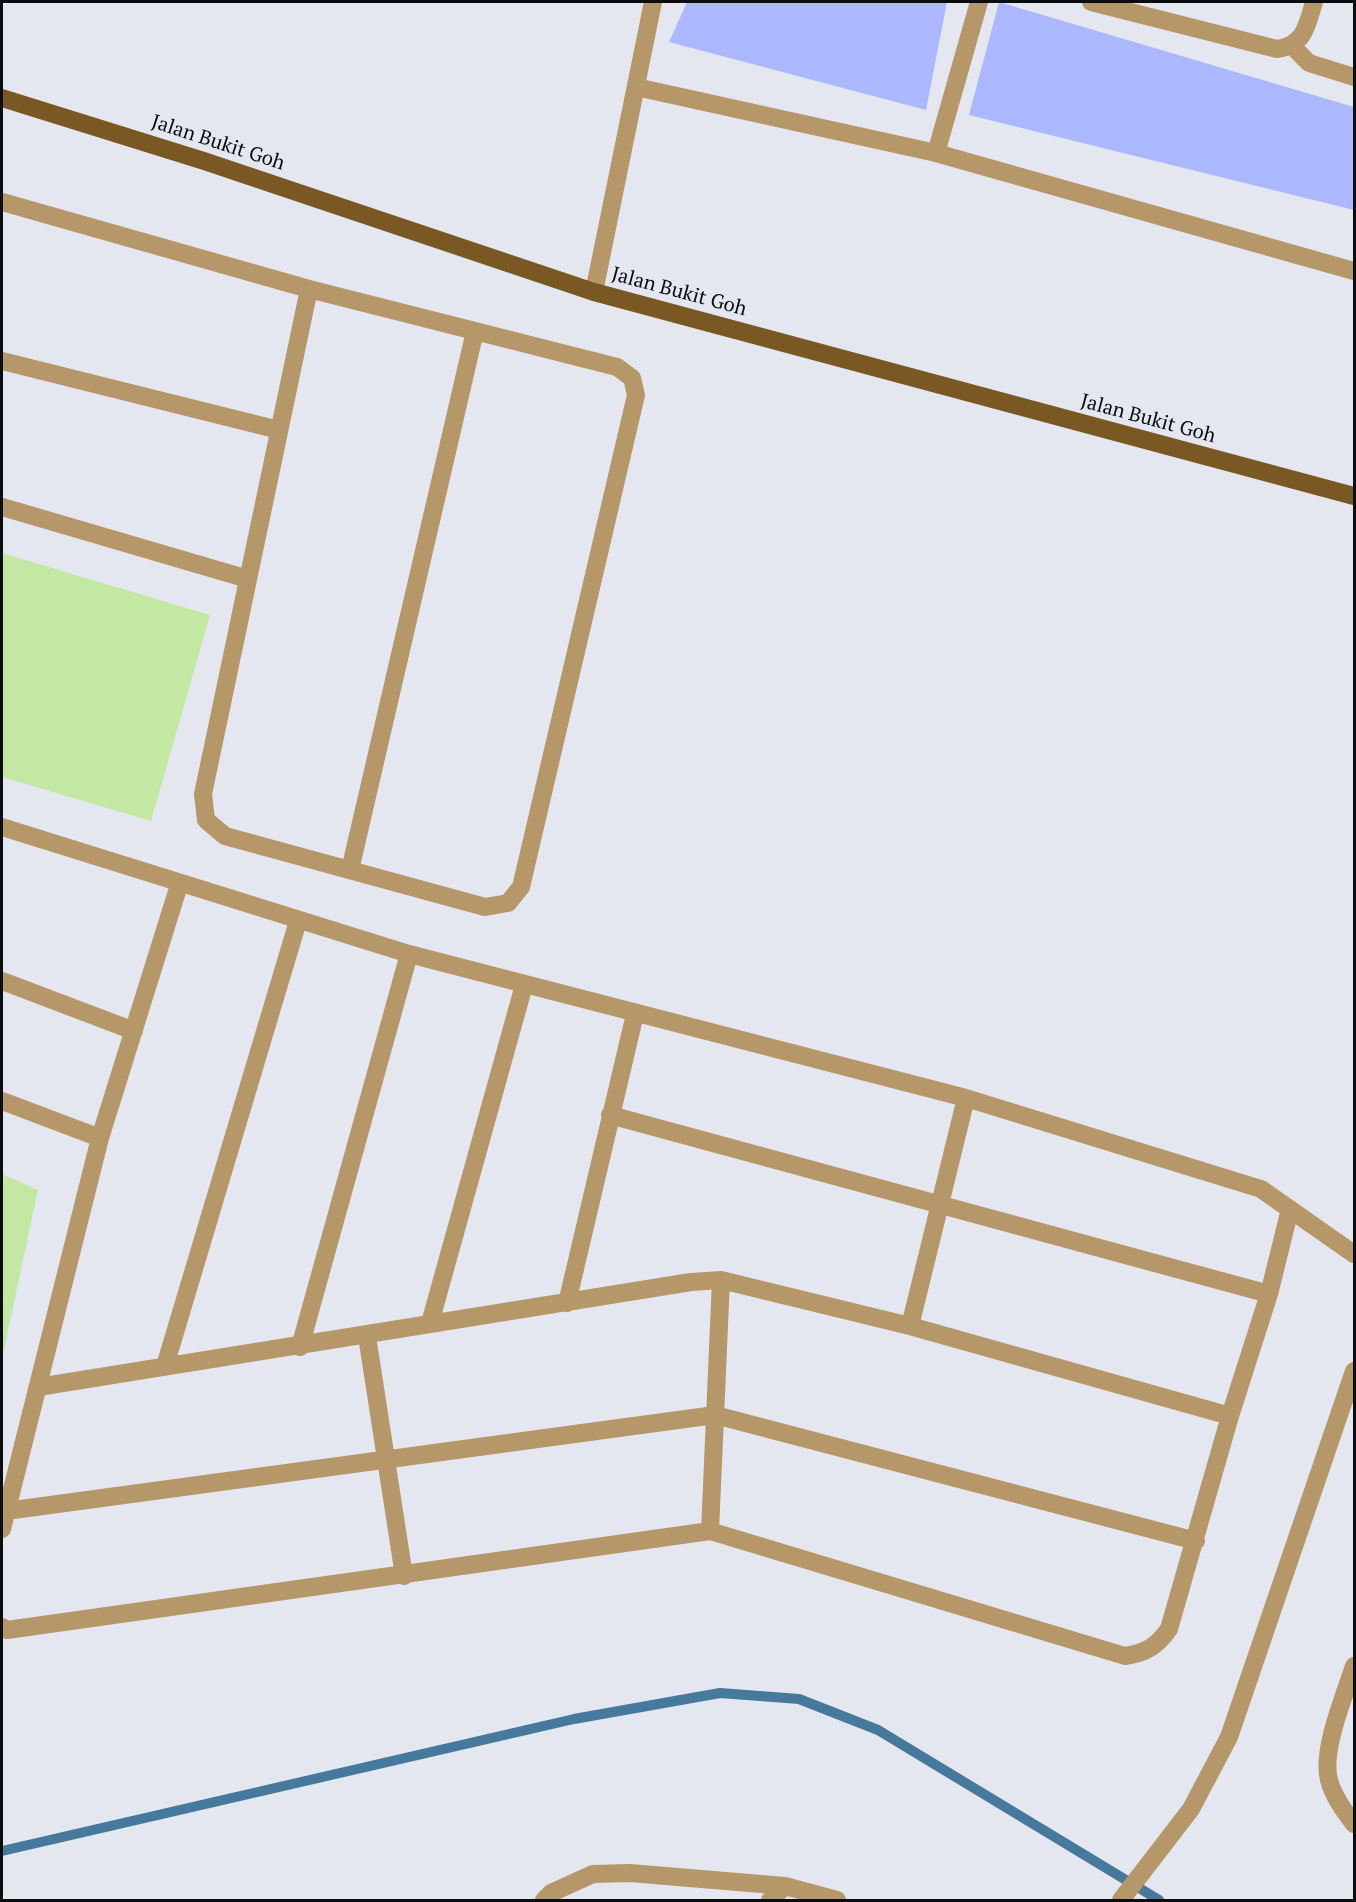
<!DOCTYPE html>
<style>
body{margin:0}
#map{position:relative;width:1356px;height:1902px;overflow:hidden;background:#e5e7f0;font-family:"PT Serif",serif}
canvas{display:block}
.frame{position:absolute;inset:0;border:3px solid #0c0d10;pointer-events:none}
</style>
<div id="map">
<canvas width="1356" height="1902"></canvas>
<div class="frame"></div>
</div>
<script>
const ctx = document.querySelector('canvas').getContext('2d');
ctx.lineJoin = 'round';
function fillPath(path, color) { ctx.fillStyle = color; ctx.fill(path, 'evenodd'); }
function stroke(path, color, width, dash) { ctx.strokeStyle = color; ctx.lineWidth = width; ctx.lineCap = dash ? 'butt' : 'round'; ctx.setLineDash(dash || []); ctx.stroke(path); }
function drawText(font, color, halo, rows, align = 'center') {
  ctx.font = font + ' "PT Serif",serif'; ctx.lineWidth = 4.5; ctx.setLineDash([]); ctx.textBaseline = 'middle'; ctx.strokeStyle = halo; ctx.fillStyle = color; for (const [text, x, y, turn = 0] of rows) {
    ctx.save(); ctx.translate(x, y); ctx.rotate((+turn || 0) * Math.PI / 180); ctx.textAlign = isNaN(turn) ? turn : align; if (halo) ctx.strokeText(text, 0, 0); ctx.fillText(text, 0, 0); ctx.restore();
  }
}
const green = new Path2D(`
 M2 553 210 615 151 821 2 777Z
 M2 1174 38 1190 2 1359Z`);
const stream = new Path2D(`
 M2 1851 574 1719 720 1693 799 1699 878 1730 1159 1900`);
const building = new Path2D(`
 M687 2H947L926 110 669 42Z
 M999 2 1354 107V210L969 115Z`);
const minor = new Path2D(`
 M1091 2 1277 49C1305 45 1307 25 1314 2
 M1291 45 1309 63 1354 77
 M636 87 936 153 1354 271
 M936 153 979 2
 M2 202 309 289 617 367 632 378 636 395 521 887 508 903 485 907 225 836 206 820 203 794 309 289
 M594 292 653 2
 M2 361 279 430
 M2 507 248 579
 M2 827 409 954 966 1098 1261 1189 1354 1254
 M350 870 475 331
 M2 981 134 1031
 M2 1101 100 1138
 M610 1115 1269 1294
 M567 1303 635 1014
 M430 1323 524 985
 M910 1326 966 1098
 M367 1336 404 1576
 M300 1347 409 954
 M165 1366 298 921
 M38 1387 691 1282 721 1280 910 1326 1230 1416
 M6 1511 715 1415 1196 1541
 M2 1529 100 1138 179 885
 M710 1531 721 1280
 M2 1627 7 1630 710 1531 1125 1656C1146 1653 1157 1646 1169 1629L1230 1416 1269 1294 1290 1209
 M1354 1666C1345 1695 1321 1750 1329 1780 1333 1796 1344 1811 1354 1824
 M544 1900 551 1893 593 1874 630 1873 785 1886 837 1900
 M770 1900 785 1886
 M1121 1900 1191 1809 1229 1737 1354 1371`);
const major = new Path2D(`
 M2 98 204 161 594 292 1354 496`);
const streetNames = [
 ["Jalan Bukit Goh",218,143,18],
 ["Jalan Bukit Goh",679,292,15],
 ["Jalan Bukit Goh",1148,419,15]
];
fillPath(green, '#c2e8a4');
stroke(stream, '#46799b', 10);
fillPath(building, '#abb8fd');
stroke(minor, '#b69769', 18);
stroke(major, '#795823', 18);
drawText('20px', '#0c0d10', '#e5e7f0', streetNames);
</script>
